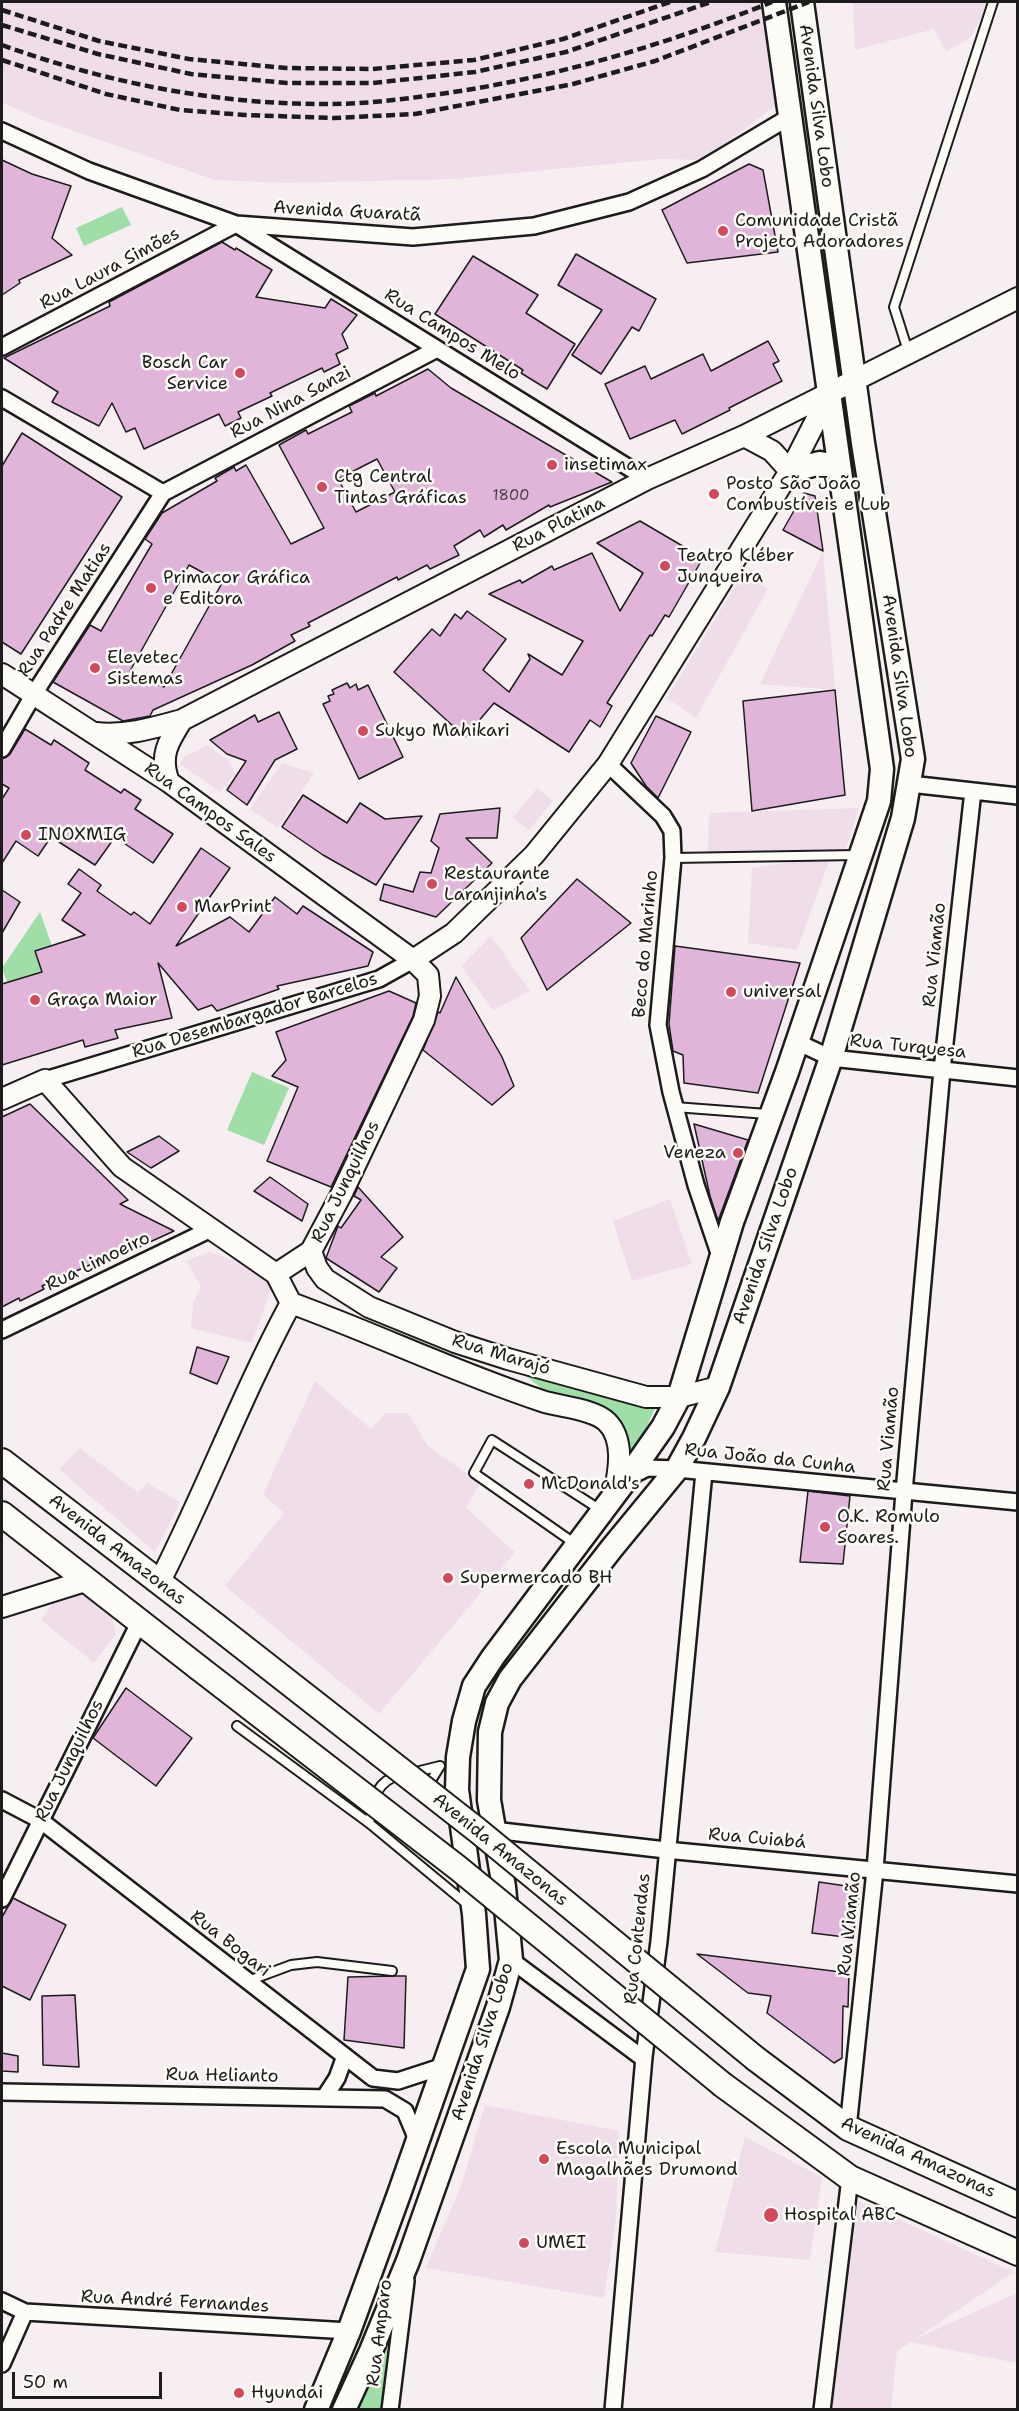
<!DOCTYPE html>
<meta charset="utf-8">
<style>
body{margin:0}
#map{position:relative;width:1019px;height:2411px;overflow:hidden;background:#f7eef1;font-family:"Shantell Sans",sans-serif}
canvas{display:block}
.frame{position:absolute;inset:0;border:3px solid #1c1c1c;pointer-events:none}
.scale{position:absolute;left:12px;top:2372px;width:150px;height:27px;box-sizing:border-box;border:3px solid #1c1c1c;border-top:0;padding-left:8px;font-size:18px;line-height:21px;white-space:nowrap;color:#1c1c1c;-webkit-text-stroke:4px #fdfcf7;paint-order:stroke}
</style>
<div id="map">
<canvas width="1019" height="2411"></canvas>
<div class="frame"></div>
<div class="scale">50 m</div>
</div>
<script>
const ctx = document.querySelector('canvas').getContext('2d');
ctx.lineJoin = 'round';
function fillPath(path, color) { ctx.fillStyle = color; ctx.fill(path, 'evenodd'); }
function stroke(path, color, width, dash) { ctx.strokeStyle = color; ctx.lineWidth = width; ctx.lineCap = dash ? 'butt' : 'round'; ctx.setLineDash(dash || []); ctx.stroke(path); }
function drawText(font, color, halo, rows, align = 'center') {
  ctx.font = font + ' "Shantell Sans",sans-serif'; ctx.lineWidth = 5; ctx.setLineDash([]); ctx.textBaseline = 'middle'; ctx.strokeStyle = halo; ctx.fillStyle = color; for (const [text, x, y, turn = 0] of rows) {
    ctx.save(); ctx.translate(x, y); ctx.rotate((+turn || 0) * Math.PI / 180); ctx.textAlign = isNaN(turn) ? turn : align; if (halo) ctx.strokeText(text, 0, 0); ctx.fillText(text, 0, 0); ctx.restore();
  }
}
const built = new Path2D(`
 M2 2H759L774 33 783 100 703 160 660 159 454 179 286 183 215 180 34 117 2 102Z
 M853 2H989L971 37 946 52 934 29 855 50Z
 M823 551 835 690 760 684Z
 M743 573 768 589 696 718 667 698Z
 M208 745 230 762 235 774 220 792 180 764 184 757Z
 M282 763 314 773 278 828 250 809Z
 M537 788 553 801 529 830 513 818Z
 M859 808 845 852 708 853 709 813Z
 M831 856 797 950 748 943 752 868Z
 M491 936 530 991 493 1010 461 966Z
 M670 1199 692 1264 632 1281 613 1221Z
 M209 1252 276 1274 252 1343 191 1328 193 1303 201 1286 186 1261Z
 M315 1381 371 1429 386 1413H408L427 1445 480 1483 466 1508 515 1552 379 1714 225 1586 284 1513 263 1494Z
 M80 1448 138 1492 147 1483 180 1502 155 1552 59 1469Z
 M76 1591 107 1598 116 1634 94 1663 41 1620 55 1599Z
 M485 2105 619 2131 616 2218 604 2298 426 2268 461 2186Z
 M745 2137 822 2177 810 2260 715 2252Z
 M858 2201 1014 2272 915 2339 1017 2293V2363L911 2342 897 2351 891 2409H832Z`);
const green = new Path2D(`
 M122 207 131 225 84 246 76 228Z
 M40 912 52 946 35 951 42 972 8 984 2 968Z
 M252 1072 289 1088 264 1145 227 1130Z
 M522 1373 656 1406 644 1433 628 1453 571 1399 541 1388Z
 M379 2346 387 2347 382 2409 355 2410Z`);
const building = new Path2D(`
 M2 160 32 174 71 186 52 238 72 255 19 280 20 283 2 295Z
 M749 164 763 170 778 252 687 263 662 210Z
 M222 242 235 250 236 248 272 270 256 297 325 308 331 299 357 315 342 334 348 348 336 354 340 364 324 372 322 368 270 393 272 396 238 412 241 418 225 426 219 414 144 449 135 428 126 432 112 403 99 426 52 402 58 392 4 358 110 306 109 302Z
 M576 254 656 299 639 331 632 327 601 374 572 355 602 310 558 285Z
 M473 256 538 295 526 313 575 344 547 389 521 373 523 370 435 314Z
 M768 341 779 361 773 364 782 381 729 408 730 410 682 434 675 420 630 439 605 384 645 366 651 379 703 354 711 371Z
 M428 369 451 388 612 482 550 507 549 505 506 530 503 525 484 537 480 530 454 546 459 555 430 569 427 565 398 580 397 577 308 623 310 626 291 635 295 641 252 665 153 710 150 716 123 721 53 682 90 625 101 631 152 544 145 539 162 513 217 481 215 478 234 467 236 471 246 465 291 544 324 528 279 445 306 430 308 434 352 412 349 406 375 393 376 396ZM377 459 395 492 356 512 338 479ZM189 565 222 583 164 687 130 671Z
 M22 433 122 497 21 654 2 642V466Z
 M804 493 815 496 823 551 783 530Z
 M640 521 703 558 669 617 665 615 652 636 650 635 607 703 612 706 600 727 590 720 569 752 494 703 465 737 394 672 432 629 440 636 455 614 461 619 467 611 506 639 483 670 509 692 530 659 528 654 562 675 583 641 489 594 520 580 522 583 552 566 554 570 592 553 620 611 643 573 597 543Z
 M347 683 350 688 356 684 358 690 368 685 403 757 359 779 323 704 330 701 328 696 334 694 332 690Z
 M835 690 845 795 752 811 743 701Z
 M279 712 297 749 275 760 247 805 227 790 246 761 227 754 210 740 255 715 258 722Z
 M656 716 691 732 658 798 646 786 631 763Z
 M25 729 51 745 54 740 89 763 85 770 121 793 124 789 141 800 135 809 173 834 153 863 115 837 95 865 51 837 38 856 16 841 2 863V799L9 788 2 784V759L10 754Z
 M303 795 347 823 360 803 385 819 422 816 376 885 323 855 282 827Z
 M500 808 497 838H466L492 863 436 917 380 900 384 884 413 892 420 872 431 873 439 848 431 841 440 814Z
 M201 848 230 868 176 946 230 917 249 932 275 897 297 914 303 906 373 952 368 966 277 986 279 989 217 1011 212 1005 198 1010 158 963 172 1018 115 1030 118 1038 85 1047 83 1040 2 1065V984L42 972 35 951 85 935 62 920 81 893 68 884 79 869 101 885 97 891 131 915 134 912 150 924Z
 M577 879 631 923 547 990 521 938Z
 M2 890 20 902 2 933Z
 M675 946 800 963 758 1093 684 1083 683 1055 673 1051 669 1024Z
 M456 977 502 1057 514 1086 492 1105 423 1050 438 1012 440 1013Z
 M389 991 416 1003 413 1016 331 1187 267 1161 298 1087 272 1076 286 1060 276 1032Z
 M30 1104 128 1200 120 1204 174 1231 117 1257 115 1255 93 1265 92 1264 42 1286 44 1289 20 1301 19 1298 2 1307V1117Z
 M694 1124 748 1140 718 1221 710 1196Z
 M159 1136 179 1151 151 1168 127 1152Z
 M270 1177 308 1204 302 1221 254 1191Z
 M358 1187 403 1237 381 1257 397 1268 379 1292 326 1258 338 1226 341 1228 361 1200 354 1196Z
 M197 1347 229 1357 217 1384 190 1373Z
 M808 1491 850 1496 843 1564 800 1562Z
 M126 1688 192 1738 156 1786 93 1738Z
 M819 1882 860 1888 853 1938 812 1933Z
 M13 1898 66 1925 30 2000 2 1986V1917Z
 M697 1954 849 1973 848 2007 843 2006 842 2058 834 2063 767 2013 771 1996 748 1993Z
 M395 1976H406L404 2048 344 2040 348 1977Z
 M75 1995 79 2067 43 2065 42 1996Z
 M2 2053 18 2056V2072L2 2071Z`);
const service = new Path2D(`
 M908 351 894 307 993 2
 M673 858 857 855
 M675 1107 767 1114
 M574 1543 474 1473 492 1440 599 1509
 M237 1726 369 1823 468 1905
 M412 1773 440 1766 427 1787
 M369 1823C373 1801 375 1781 400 1775
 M248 1981 291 1965 317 1962 392 1971`);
const minor = new Path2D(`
 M2 131 89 171 236 224 413 237 534 226 629 202 702 169 791 116
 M2 347 236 224 647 479
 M2 398 163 493
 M2 749 34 694 163 493 437 349
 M608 764 663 816 672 831 673 858 658 1025 671 1092 696 1185 721 1259
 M910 784 1018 796
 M797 1042 831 1058 1018 1078
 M45 1080 379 979 413 960
 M2 1330 211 1229
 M631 1476 647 1468 677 1469 1018 1502
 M2 1800 40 1820 373 2078 398 2081 444 2066
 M493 1830 666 1850 1018 1884
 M2 1899 139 1623
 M511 1960 644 2059
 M2 2092 385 2099 405 2111 418 2142
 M324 2098 337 2078 345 2056
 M848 2128 875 1870 904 1492 942 1070 973 791
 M2 2301 25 2312 349 2331
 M2 2364 25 2312
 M390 2410 406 2281
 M613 2410 644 2057 659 1941 704 1472
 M822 2410 850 2178`);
const tertiary = new Path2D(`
 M744 436 772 451 790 471
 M2 674 169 782 413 960 428 975 430 996 424 1020 342 1193 311 1251 276 1274
 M96 733C127 736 153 728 182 720L647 479 744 436 1018 298
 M169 782C159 756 168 742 182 720
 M413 960 454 933 534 855 608 764 790 471 830 393
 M2 1099 45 1080 122 1167 276 1274 291 1303C242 1394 206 1491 159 1583
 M311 1251 317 1268 325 1279 369 1307 455 1342 508 1359 646 1397H679L718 1387
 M291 1303C376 1334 457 1373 542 1401 560 1407 594 1409 607 1422 626 1441 618 1474 614 1496
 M2 1607 85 1581`);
const secondary = new Path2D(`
 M790 471 820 463 838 466
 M316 2410 349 2331 399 2194 478 1969 474 1914 457 1790 458 1757 464 1721 474 1686 493 1657 628 1477 663 1427 679 1397 732 1222 787 1072 879 801 882 769 774 2
 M344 2410 371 2351 408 2261 498 2007 511 1960 504 1887 489 1800 490 1732 497 1703 510 1679 612 1548 677 1469 694 1438 718 1387 831 1058 903 818 913 759 863 443 802 2`);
const primary = new Path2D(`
 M2 1461 215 1625
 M2 1514 199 1668
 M756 2059 848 2128 1018 2205
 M723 2085 850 2178 1018 2253`);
const rail = new Path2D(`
 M2 10 99 41 189 59 286 68 372 69 474 60 563 39 670 2
 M2 25 98 54 191 74 287 83H373L475 72 566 52 711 2
 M2 45C107 83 219 105 331 104 367 104 404 99 440 94 554 78 665 45 772 2
 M2 60 106 94 180 110 245 115 334 118 415 114 573 84 655 61 809 2`);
const primaryBridge = new Path2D(`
 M215 1625 477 1830 756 2059
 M199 1668 458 1868 723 2085`);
const markers = [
 [723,231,6,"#d1495b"],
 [240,373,6,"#d1495b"],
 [552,465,6,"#d1495b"],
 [322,487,6,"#d1495b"],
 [714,494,6,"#d1495b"],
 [665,566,6,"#d1495b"],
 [151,588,6,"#d1495b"],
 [95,668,6,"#d1495b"],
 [363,731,6,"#d1495b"],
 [26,835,6,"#d1495b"],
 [432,884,6,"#d1495b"],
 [182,907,6,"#d1495b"],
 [731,992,6,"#d1495b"],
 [35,1000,6,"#d1495b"],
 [738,1153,6,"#d1495b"],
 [529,1484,6,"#d1495b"],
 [825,1527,6,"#d1495b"],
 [448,1578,6,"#d1495b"],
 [544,2159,6,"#d1495b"],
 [771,2215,8,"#d1495b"],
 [524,2243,6,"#d1495b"],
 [239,2393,6,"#d1495b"]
];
const numberNames = [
 ["1800",511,496]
];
const streetNames = [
 ["Avenida Silva Lobo",816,106,82],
 ["Avenida Guaratã",347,212,3],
 ["Rua Laura Simões",110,269,-28],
 ["Rua Campos Melo",452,335,32],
 ["Rua Nina Sanzi",291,403,-28],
 ["Rua Platina",559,525,-27],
 ["Rua Padre Matias",65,610,-57],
 ["Avenida Silva Lobo",899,676,82],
 ["Rua Campos Sales",210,813,36],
 ["Beco do Marinho",646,944,-85],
 ["Rua Viamão",935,955,-84],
 ["Rua Desembargador Barcelos",255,1016,-17],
 ["Rua Turquesa",908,1047,6],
 ["Rua Junquilhos",346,1182,-64],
 ["Avenida Silva Lobo",766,1246,-71],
 ["Rua Limoeiro",98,1262,-26],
 ["Rua Marajó",501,1355,17],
 ["Rua Viamão",889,1439,-85],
 ["Rua João da Cunha",770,1459,6],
 ["Avenida Amazonas",117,1550,38],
 ["Rua Junquilhos",70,1761,-64],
 ["Rua Cuiabá",757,1839,5],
 ["Avenida Amazonas",500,1850,39],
 ["Rua Viamão",850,1924,-84],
 ["Rua Contendas",638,1939,-84],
 ["Rua Bogari",230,1944,38],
 ["Avenida Silva Lobo",483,2042,-72],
 ["Rua Helianto",222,2076,1],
 ["Avenida Amazonas",918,2158,25],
 ["Rua André Fernandes",175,2302,3],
 ["Rua Amparo",380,2333,-83]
];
const poiNames = [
 ["Comunidade Cristã",735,221],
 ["Projeto Adoradores",735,242],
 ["Bosch Car",228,363,"right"],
 ["Service",228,384,"right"],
 ["insetimax",564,465],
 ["Ctg Central",334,477],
 ["Tintas Gráficas",334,498],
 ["Posto São João",726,484],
 ["Combustíveis e Lub",726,505],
 ["Teatro Kléber",677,556],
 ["Junqueira",677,577],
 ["Primacor Gráfica",163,578],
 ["e Editora",163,599],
 ["Elevetec",107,658],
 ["Sistemas",107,679],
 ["Sukyo Mahikari",375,731],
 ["INOXMIG",38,835],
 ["Restaurante",444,874],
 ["Laranjinha's",444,895],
 ["MarPrint",194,907],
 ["universal",743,992],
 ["Graça Maior",47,1000],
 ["Veneza",726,1153,"right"],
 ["McDonald's",541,1484],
 ["O.K. Romulo",837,1517],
 ["Soares.",837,1538],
 ["Supermercado BH",460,1578],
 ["Escola Municipal",556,2149],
 ["Magalhães Drumond",556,2170],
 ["Hospital ABC",784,2215],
 ["UMEI",536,2243],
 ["Hyundai",251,2393]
];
fillPath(built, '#f0ddea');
fillPath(green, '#9fdea6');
fillPath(building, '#e1b5da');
stroke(building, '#1c1c1c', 1.5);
stroke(service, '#1c1c1c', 12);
stroke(minor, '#1c1c1c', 20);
stroke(tertiary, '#1c1c1c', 24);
stroke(secondary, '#1c1c1c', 27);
stroke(primary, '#1c1c1c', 28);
stroke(service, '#fdfcf7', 8);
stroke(minor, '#fdfcf7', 15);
stroke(tertiary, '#fdfcf7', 20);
stroke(secondary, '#fdfcf7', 22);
stroke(primary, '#fdfcf7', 24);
stroke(rail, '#1c1c1c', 4.5, [9, 4.5]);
stroke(primaryBridge, '#1c1c1c', 28, []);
stroke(primaryBridge, '#fdfcf7', 24);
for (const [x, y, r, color] of markers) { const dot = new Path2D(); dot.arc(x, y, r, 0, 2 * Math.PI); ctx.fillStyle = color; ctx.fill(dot); stroke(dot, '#fdfcf7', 2); }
drawText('15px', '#4d424c', null, numberNames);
drawText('18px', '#1c1c1c', '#fdfcf7', streetNames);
drawText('18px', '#1c1c1c', '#fdfcf7', poiNames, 'left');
</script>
